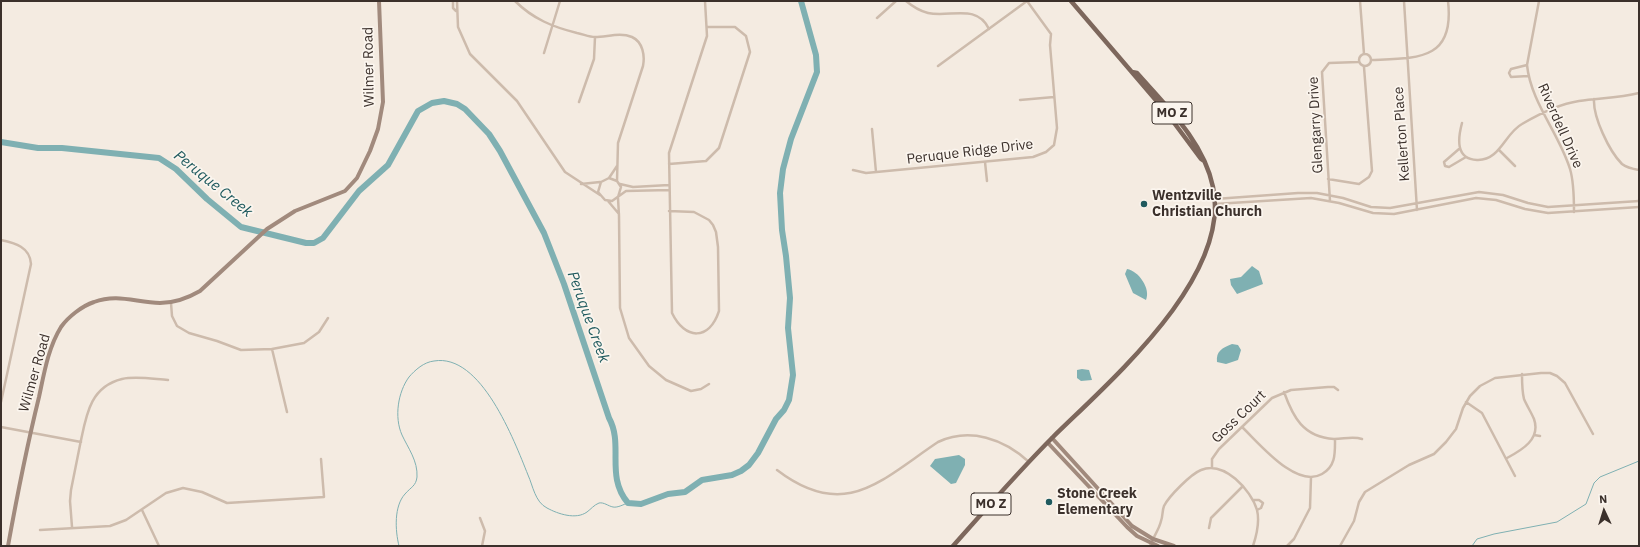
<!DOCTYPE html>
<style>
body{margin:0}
#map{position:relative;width:1640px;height:547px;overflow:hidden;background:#f4ebe1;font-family:"IBM Plex Sans",sans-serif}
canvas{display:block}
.frame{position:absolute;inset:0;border:2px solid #3b302b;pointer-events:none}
.north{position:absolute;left:1584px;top:491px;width:40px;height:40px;-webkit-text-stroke:3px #fbf5ee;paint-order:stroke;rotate:356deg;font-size:11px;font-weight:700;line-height:16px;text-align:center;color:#3b302b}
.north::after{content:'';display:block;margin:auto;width:14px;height:18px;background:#3b302b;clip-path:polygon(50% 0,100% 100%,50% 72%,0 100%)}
</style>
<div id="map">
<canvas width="1640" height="547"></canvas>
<div class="frame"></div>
<div class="north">N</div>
</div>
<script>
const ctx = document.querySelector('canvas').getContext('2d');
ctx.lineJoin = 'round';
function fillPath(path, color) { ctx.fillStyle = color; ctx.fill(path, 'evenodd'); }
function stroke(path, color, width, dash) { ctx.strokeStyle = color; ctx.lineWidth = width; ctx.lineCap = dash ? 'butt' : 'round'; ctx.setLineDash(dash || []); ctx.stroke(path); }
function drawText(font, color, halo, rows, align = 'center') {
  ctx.font = font + ' "IBM Plex Sans",sans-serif'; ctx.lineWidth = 3.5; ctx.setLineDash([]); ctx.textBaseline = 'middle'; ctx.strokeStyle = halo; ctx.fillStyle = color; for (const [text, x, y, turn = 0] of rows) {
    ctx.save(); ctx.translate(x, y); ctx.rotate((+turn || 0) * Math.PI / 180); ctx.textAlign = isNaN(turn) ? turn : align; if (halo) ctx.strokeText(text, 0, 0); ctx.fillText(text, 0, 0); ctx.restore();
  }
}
const water = new Path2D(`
 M1252 266 1259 271 1263 284 1237 294 1231 285 1230 279 1241 277Z
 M1127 269C1139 271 1151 289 1146 300L1133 293 1125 274Z
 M1232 344 1238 345 1241 350 1238 360 1226 364 1217 362C1216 351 1222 348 1232 344Z
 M1082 369 1089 370 1092 380 1081 381 1077 378V370Z
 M959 455 965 459V465L956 483 951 484 930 466 935 459Z`);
const stream = new Path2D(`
 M399 546C395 530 394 506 405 494 411 487 416 486 417 477 418 461 408 448 402 435 394 417 398 392 409 377 415 370 424 362 434 361 481 353 514 440 528 475 533 486 535 502 547 508 558 514 576 520 587 512 591 509 594 505 599 503 604 502 608 506 613 507 618 508 624 504 628 503
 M1472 546 1477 539 1494 534 1557 522 1586 504 1594 483 1600 477 1639 461`);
const river = new Path2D(`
 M1 142 38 148H62L159 158 176 169 207 199 241 227 306 243H314L323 238 359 191 388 165 418 111 432 103 444 101 457 104 465 109 489 134 500 151 544 233 564 284 609 418C624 445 605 476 628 503L641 504 668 494 685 492 702 480 732 475 741 471 749 465 758 453 776 419 784 410 789 400 793 375 788 328 790 298 786 256 782 230 780 193 783 169 791 139 817 72 816 55 801 1`);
const street = new Path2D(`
 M453 1V8L456 11
 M457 1 458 27 470 54 517 101 565 172 600 195
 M515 1C533 19 553 27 577 33 583 34 589 37 595 37 607 37 620 32 632 37 643 42 645 56 643 66L618 143 617 181
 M906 1C912 6 920 11 928 13 949 18 977 3 989 29
 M1360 1 1364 54
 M1404 1 1417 210
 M1539 1 1527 65C1531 103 1559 133 1570 169 1574 182 1574 198 1574 212
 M877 18 896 1
 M544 53 560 1
 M1359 60a6 6 0 1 1 12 0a6 6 0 1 1-12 0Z
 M1371 60C1417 58 1455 61 1448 1
 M1527 65 1511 69 1509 73 1511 77 1528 76
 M938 66 1027 1
 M1594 99C1593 117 1609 151 1622 164 1627 168 1633 169 1639 170
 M1020 100 1054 97
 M579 102 594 59 595 37
 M1462 123C1458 138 1455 159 1477 160 1500 161 1505 133 1522 124 1539 114 1559 104 1579 101 1599 98 1619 98 1639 93
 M872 129 876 172
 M1459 149 1444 162 1445 166 1449 167 1466 157
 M1499 150 1515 166
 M985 162 987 181
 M669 164 706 161 719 148 750 52 746 36 735 27H708
 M853 170 866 173 1033 157 1046 152 1054 145 1057 128 1050 45 1051 34 1027 1
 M609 178 617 166
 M1328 179 1359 184 1369 177 1372 171 1364 67
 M581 184 600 182
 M620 184 633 187 669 185
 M618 197 621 187 617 181 609 178 601 182 598 192 605 200 612 201 626 191 669 190
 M618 198 619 216 620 308 629 338 649 366 666 380 691 391 701 389 709 384
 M1215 199 1298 193H1317L1343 198 1371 207 1390 208 1479 192 1503 195 1528 203 1548 207 1639 201
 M608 201 619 214
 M1330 201 1322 72 1329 63 1358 62
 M1215 204 1311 198 1339 203 1373 213 1394 214 1476 198 1496 200 1525 209 1548 213 1639 207
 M669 211 694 212 709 220 713 225 716 232 718 247 719 311C709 341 685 340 672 313L669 153 707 36 705 1
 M1 240C15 243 30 247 31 264L1 402
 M171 303 172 316 177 326 189 333 217 341 241 350 272 349 304 343 319 332 328 318
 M272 349 287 412
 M1284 392C1293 417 1303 437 1334 439 1344 439 1353 436 1362 439
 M1466 402 1482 413 1515 476
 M1 427 81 442
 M1242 427C1259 443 1296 489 1322 474 1336 466 1335 453 1335 439
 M1534 435 1540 436
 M1507 458C1522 450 1541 439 1534 419 1531 412 1527 406 1524 399 1522 391 1522 382 1522 374
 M1212 468V459L1219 449 1272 398 1291 390 1328 387H1334L1338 390
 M777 470C845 522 881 480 938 442 970 427 1004 439 1029 462
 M1253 500H1259L1263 503 1261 508 1257 510
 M142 510 159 546
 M480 518 485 531 482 546
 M72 527 70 501 71 490C74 475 77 460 80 445 86 417 89 387 122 379 136 376 153 379 168 380
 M1209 528 1211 518 1242 487
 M40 530 110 526 126 520 166 493 183 488 202 492 227 503 324 497 321 459
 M1150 546C1153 537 1159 530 1161 521 1163 516 1162 511 1164 506 1169 496 1191 474 1201 470 1224 460 1251 490 1257 510 1260 522 1257 534 1253 546
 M1287 546 1294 539 1310 508 1311 477
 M1340 546 1354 521 1359 502 1365 492 1409 465 1434 454 1446 442 1456 429 1463 408 1470 396 1480 386 1495 378 1541 373H1550L1557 376 1565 383 1593 434`);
const secondary = new Path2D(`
 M1052 438 1132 526 1153 539 1174 546
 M1048 443 1127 527 1137 536 1158 546
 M8 546C17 496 27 446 39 397 44 374 48 348 61 327 68 317 82 306 94 302 118 293 137 303 160 303 175 303 188 298 200 291L267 229 295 211 345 191 357 178 370 151 378 129 383 102 379 1`);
const primary = new Path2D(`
 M1071 1 1166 112 1201 159 1204 161
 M953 546C986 509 1018 472 1053 437 1111 380 1232 277 1213 187 1204 142 1167 107 1137 73L1132 72`);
const markers = [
 [1144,204,4,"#1f5a5e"],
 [1049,502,4,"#1f5a5e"]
];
const shields = [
 [1172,113,40],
 [991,504,40]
];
const shieldNames = [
 ["MO Z",1172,113],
 ["MO Z",991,504]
];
const streetNames = [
 ["Wilmer Road",369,67,-91],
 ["Glengarry Drive",1316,125,-93],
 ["Riverdell Drive",1560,126,66],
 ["Kellerton Place",1402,134,-94],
 ["Peruque Ridge Drive",970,152,-7],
 ["Wilmer Road",35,373,-74],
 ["Goss Court",1239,417,-44]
];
const poiNames = [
 ["Wentzville",1152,196],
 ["Christian Church",1152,212],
 ["Stone Creek",1057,494],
 ["Elementary",1057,510]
];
const waterNames = [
 ["Peruque Creek",213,184,39],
 ["Peruque Creek",588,317,70]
];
fillPath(water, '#7fb0b2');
stroke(stream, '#7fb0b2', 1);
stroke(river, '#7fb0b2', 6);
stroke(street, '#cdbbac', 2.5);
stroke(secondary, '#a18a7d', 4);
stroke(primary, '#7d675c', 4.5);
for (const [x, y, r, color] of markers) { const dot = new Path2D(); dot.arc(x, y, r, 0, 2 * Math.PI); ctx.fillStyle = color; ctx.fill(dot); stroke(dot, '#fbf5ee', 1.5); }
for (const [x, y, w] of shields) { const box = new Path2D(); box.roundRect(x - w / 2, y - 11, w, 22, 3); ctx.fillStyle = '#fbf5ee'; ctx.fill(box); stroke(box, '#3b302b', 1); }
drawText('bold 13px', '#3b302b', null, shieldNames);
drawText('14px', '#3b302b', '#fbf5ee', streetNames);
drawText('bold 14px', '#3b302b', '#fbf5ee', poiNames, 'left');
drawText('italic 15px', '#1f5a5e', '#fbf5ee', waterNames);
</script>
